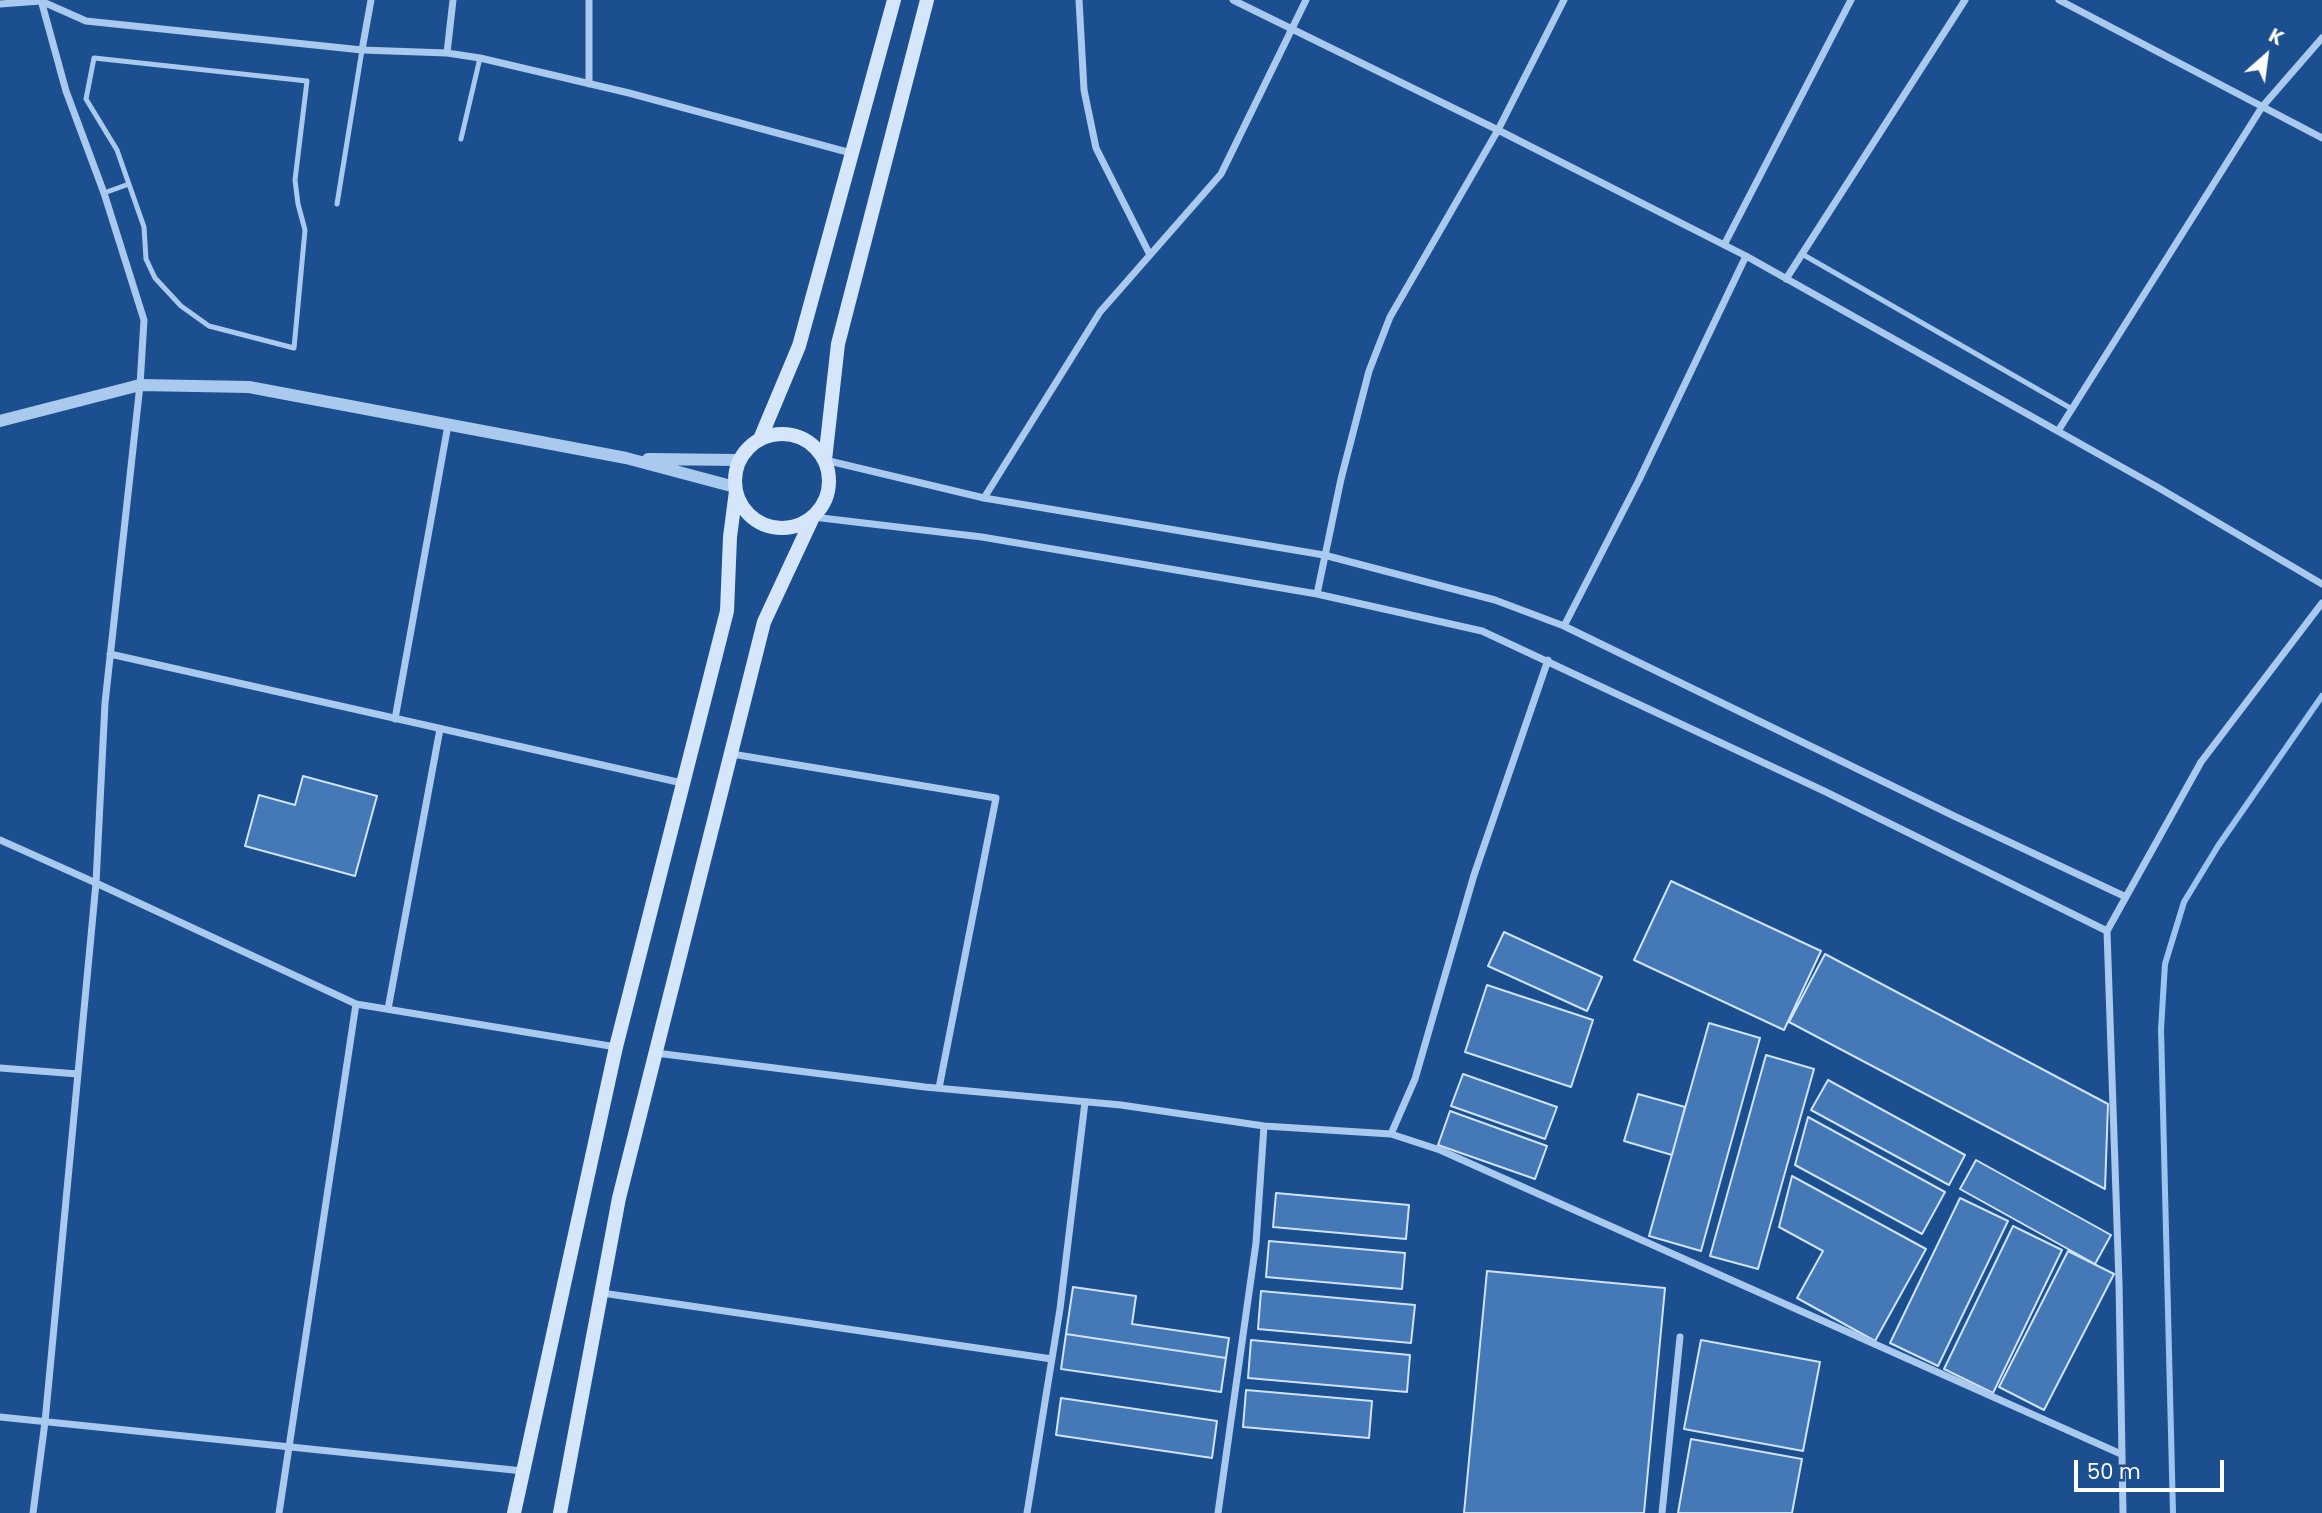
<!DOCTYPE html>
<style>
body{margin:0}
#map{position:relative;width:2322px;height:1513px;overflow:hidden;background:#1b4f8f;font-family:Poppins,sans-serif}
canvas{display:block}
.north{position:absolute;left:2231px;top:21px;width:70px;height:70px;-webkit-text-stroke:5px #1b4f8f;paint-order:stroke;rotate:28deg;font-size:19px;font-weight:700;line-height:28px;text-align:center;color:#fff}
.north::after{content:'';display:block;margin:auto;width:24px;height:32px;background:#fff;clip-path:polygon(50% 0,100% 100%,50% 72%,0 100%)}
.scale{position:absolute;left:2074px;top:1460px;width:150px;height:32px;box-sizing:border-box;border:4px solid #fff;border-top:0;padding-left:9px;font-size:21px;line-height:24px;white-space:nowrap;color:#fff;-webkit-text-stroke:5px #1b4f8f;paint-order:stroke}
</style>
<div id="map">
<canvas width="2322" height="1513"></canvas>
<div class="north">K</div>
<div class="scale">50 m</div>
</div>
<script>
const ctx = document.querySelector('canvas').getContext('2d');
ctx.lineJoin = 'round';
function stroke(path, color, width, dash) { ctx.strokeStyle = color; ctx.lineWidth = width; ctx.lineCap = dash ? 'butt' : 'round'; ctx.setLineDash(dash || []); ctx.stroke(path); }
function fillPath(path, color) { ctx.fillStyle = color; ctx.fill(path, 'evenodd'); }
const stream = new Path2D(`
 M2173 1513 2161 1029 2165 964 2184 902 2218 846 2322 696`);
const building = new Path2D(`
 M303 776 377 796 355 876 245 846 259 795 295 805Z
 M1671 881 1821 951 1784 1030 1634 960Z
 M1504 932 1602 977 1587 1011 1488 966Z
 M1825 954 2108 1104 2105 1189 1789 1022Z
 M1487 985 1593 1020 1571 1087 1465 1052Z
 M1709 1023 1760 1038 1701 1251 1649 1236Z
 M1766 1055 1814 1069 1758 1269 1710 1256Z
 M1463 1074 1557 1107 1545 1139 1451 1106Z
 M1828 1080 1965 1155 1949 1185 1811 1110Z
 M1638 1094 1685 1107 1672 1155 1624 1141Z
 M1450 1111 1547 1146 1535 1179 1438 1145Z
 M1808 1117 1945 1192 1922 1234 1795 1165Z
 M1976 1160 2111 1235 2095 1264 1960 1189Z
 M1792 1176 1926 1249 1875 1341 1797 1298 1823 1251 1779 1227Z
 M1276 1193 1409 1205 1406 1239 1273 1227Z
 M1960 1198 2008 1221 1938 1366 1890 1343Z
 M2013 1226 2062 1250 1993 1393 1944 1369Z
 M1269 1241 1405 1253 1402 1289 1266 1277Z
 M2068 1251 2114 1274 2044 1410 1999 1387Z
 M1487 1271 1665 1288 1644 1513H1464Z
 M1073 1287 1136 1296 1132 1324 1229 1338 1226 1358 1066 1334Z
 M1261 1291 1415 1305 1411 1343 1258 1329Z
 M1066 1334 1226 1358 1221 1392 1061 1369Z
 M1251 1340 1410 1355 1407 1392 1248 1378Z
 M1701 1340 1820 1362 1803 1451 1684 1429Z
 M1246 1390 1372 1401 1369 1438 1243 1427Z
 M1061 1398 1217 1421 1212 1458 1056 1435Z
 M1691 1439 1802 1459 1792 1513H1678Z`);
const service = new Path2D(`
 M94 58 307 81 295 180 298 204 305 230 294 348 209 326 181 306 155 278 146 259 144 227 117 150 86 99Z
 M461 139 480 58
 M104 193 129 184
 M337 204 362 50
 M1802 254 2072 409`);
const minor = new Path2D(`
 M589 0V84
 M1079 0 1084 90 1096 148 1150 255
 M1233 0 1498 130 1746 256 2159 488 2322 584
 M2059 0 2322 138
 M0 4 41 1 86 21 362 50 447 53 480 58 629 93 851 153
 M362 50 371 0
 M447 53 453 0
 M1724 245 1851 0
 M1786 279 1965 0
 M2058 431 2262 107 2322 38
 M825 460 984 498 1324 555 1495 600 1564 626 1954 816 2126 897
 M984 498 1100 312 1221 174 1306 0
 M813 517 982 537 1317 594 1482 631 1824 791 2107 931
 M1317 594 1341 479 1369 371 1390 317 1498 130 1564 0
 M1564 626 1639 480 1746 256
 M110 654 682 783
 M395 719 448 425
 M732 754 996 798 939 1088
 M0 840 96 883 356 1004 616 1047
 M388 1009 440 729
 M656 1053 925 1087 1121 1105 1264 1126 1391 1134 1440 1150 2121 1454
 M0 1068 78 1074
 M1391 1134 1415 1079 1474 875 1548 660
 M602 1293 1052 1359
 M0 1417 523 1471
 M33 1513 45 1422 96 883 105 703 140 385 144 320 104 193 66 91 41 0
 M279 1513 356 1004
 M1027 1513 1060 1309 1085 1102
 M1218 1513 1256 1243 1264 1126
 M1662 1513 1680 1337
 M2123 1513 2119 1283 2107 931 2201 762 2322 603`);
const tertiary = new Path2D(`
 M0 421 140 385 249 387 626 458 735 487
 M648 459 739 460`);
const secondary = new Path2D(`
 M735 481a47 47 0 1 1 94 0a47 47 0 1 1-94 0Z
 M760 439 799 346 894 0
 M825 460 838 344 927 0
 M514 1513 616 1047 727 611 730 537 736 491
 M560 1513 619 1198 764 622 813 517`);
stroke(stream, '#9cc4f0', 6);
fillPath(building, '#4478b7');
stroke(building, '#cfe3fa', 2);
stroke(service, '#a9c9ee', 5);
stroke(minor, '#a9c9ee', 7);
stroke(tertiary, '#a9c9ee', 12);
stroke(secondary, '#d6e6fa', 14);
</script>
